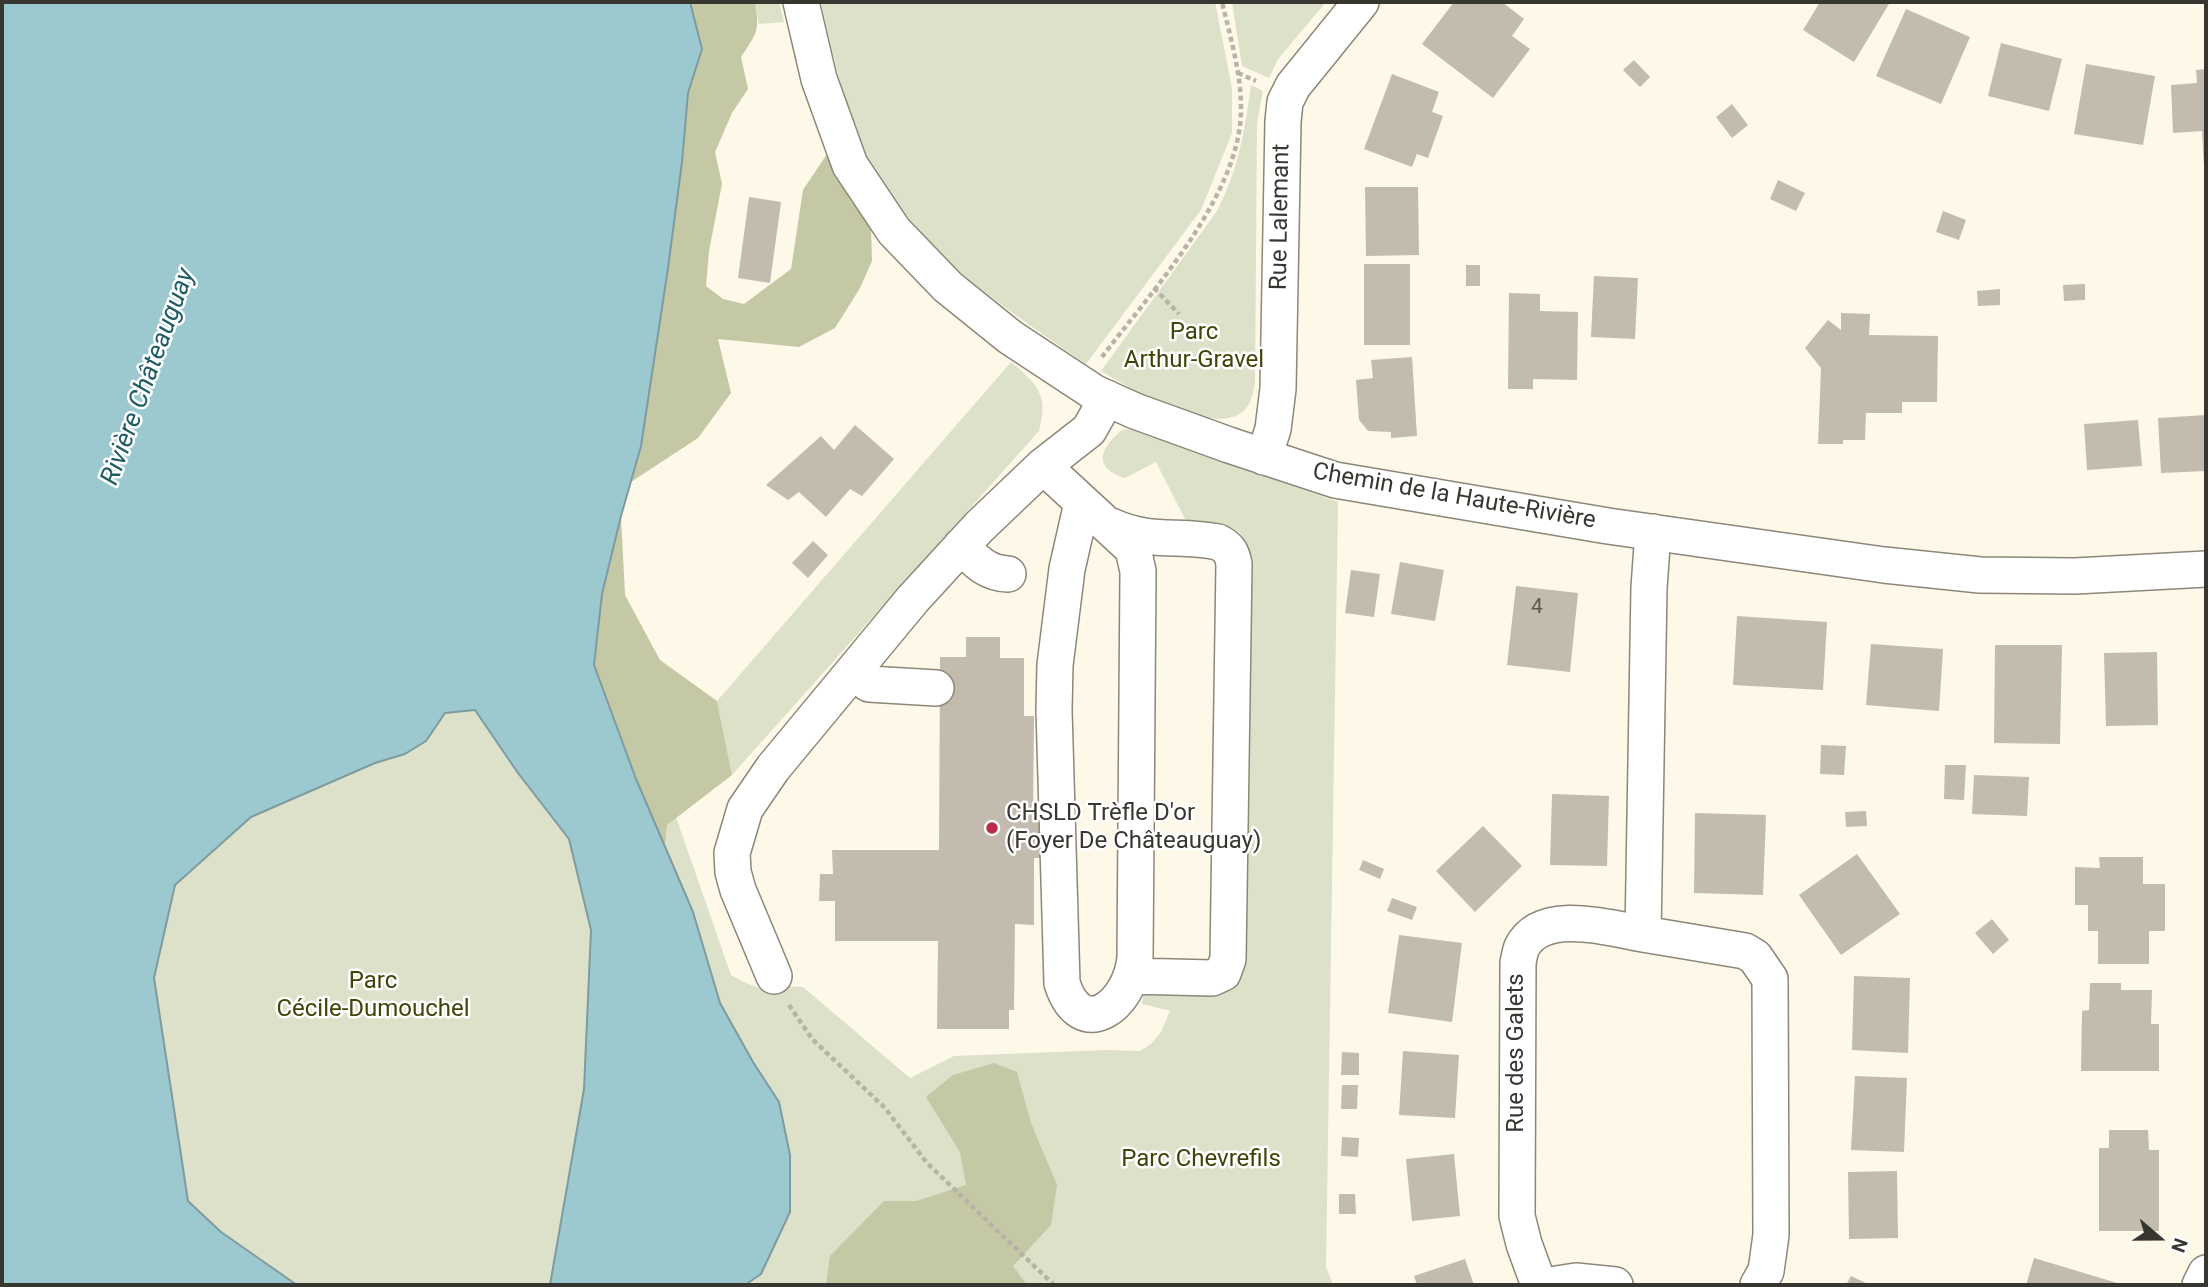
<!DOCTYPE html>
<meta charset="utf-8">
<style>
body{margin:0}
#map{position:relative;width:2208px;height:1287px;overflow:hidden;background:#fef8e8;font-family:Roboto,sans-serif}
canvas{display:block}
.frame{position:absolute;inset:0;border:4px solid #383630;pointer-events:none}
.north{position:absolute;left:2124px;top:1203px;width:70px;height:70px;-webkit-text-stroke:5px #fff;paint-order:stroke;rotate:110deg;font-size:19px;font-weight:700;line-height:28px;text-align:center;color:#383630}
.north::after{content:'';display:block;margin:auto;width:24px;height:32px;background:#383630;clip-path:polygon(50% 0,100% 100%,50% 72%,0 100%)}
</style>
<div id="map">
<canvas width="2208" height="1287"></canvas>
<div class="frame"></div>
<div class="north">N</div>
</div>
<script>
const ctx = document.querySelector('canvas').getContext('2d');
ctx.lineJoin = 'round';
function fillPath(path, color) { ctx.fillStyle = color; ctx.fill(path, 'evenodd'); }
function stroke(path, color, width, dash) { ctx.strokeStyle = color; ctx.lineWidth = width; ctx.lineCap = dash ? 'butt' : 'round'; ctx.setLineDash(dash || []); ctx.stroke(path); }
function drawText(font, color, halo, rows, align = 'center') {
  ctx.font = font + ' Roboto,sans-serif'; ctx.lineWidth = 5; ctx.setLineDash([]); ctx.textBaseline = 'middle'; ctx.strokeStyle = halo; ctx.fillStyle = color; for (const [text, x, y, turn = 0] of rows) {
    ctx.save(); ctx.translate(x, y); ctx.rotate((+turn || 0) * Math.PI / 180); ctx.textAlign = isNaN(turn) ? turn : align; if (halo) ctx.strokeText(text, 0, 0); ctx.fillText(text, 0, 0); ctx.restore();
  }
}
const green = new Path2D(`
 M755 2H779L784 22 759 24Z
 M821 2H1215L1232 88V133L1201 210 1086 364C1019 318 936 263 887 197 881 189 877 178 872 169 846 116 834 59 821 2Z
 M1232 2H1326L1278 59 1269 78 1242 66Z
 M1251 85 1263 91 1257 123 1255 383C1253 394 1251 405 1242 412 1212 437 1129 388 1101 371L1217 211C1239 168 1244 133 1251 85Z
 M1011 362C1038 385 1049 395 1039 431L732 775 717 701Z
 M1130 429 1338 502 1326 1267 1333 1285H745L761 1274 779 1102 753 1062 720 1003 693 912 665 847 667 825 676 817 731 975 748 984 771 992 788 986 803 987 910 1078 954 1056 1107 1050 1140 1051 1151 1044 1161 1032 1170 1011 1142 1004 1144 990 1237 981 1244 970 1246 957 1249 552C1242 518 1214 524 1187 523L1156 462 1125 478C1091 468 1101 447 1122 430Z
 M475 709 518 773 569 839 591 930 584 1089 550 1285H297L221 1232 188 1201 154 978 175 884 251 817 375 763 405 754 426 741 444 713Z`);
const forest = new Path2D(`
 M690 2H755C760 31 757 33 741 57L748 89 732 113 715 152 722 184 709 251 706 286 723 299 744 304 791 269 803 190 827 154 852 202 871 227 872 261 860 288 835 328 799 347 718 339 731 393 698 438 631 482 641 446 668 268 682 162 688 93 702 49Z
 M621 516 625 595 660 660 717 701 732 775 667 825 665 847 636 779 594 665 602 594Z
 M994 1063 1017 1072 1031 1123 1057 1185 1051 1225 1013 1266 1027 1285H826L830 1256 884 1201H916L966 1185 960 1152 926 1097 953 1075Z`);
const water = new Path2D(`
 M2 2H690L702 49 688 93 682 162 668 268 641 446 621 516 602 594 594 665 636 779 693 912 720 1003 753 1062 779 1102 790 1155V1212L761 1274 745 1285H550L584 1089 591 930 569 839 518 773 475 710 445 713 426 741 405 754 375 763 251 817 175 885 154 978 188 1201 221 1232 297 1285H2Z`);
const building = new Path2D(`
 M1454 2H1502L1524 19 1512 36 1530 49 1493 98 1422 44Z
 M1820 2H1885L1889 4 1854 62 1803 30Z
 M1906 9 1970 37 1941 104 1876 76Z
 M2001 43 2062 59 2049 111 1988 96Z
 M1634 60 1650 77 1640 87 1623 70Z
 M2086 64 2155 76 2143 145 2074 134Z
 M2206 69V167H2204L2202 131 2173 133 2171 85 2197 83 2196 70Z
 M1392 74 1439 92 1432 112 1443 116 1428 158 1417 154 1412 167 1364 149Z
 M1732 104 1748 125 1732 138 1716 117Z
 M1778 180 1805 193 1796 211 1770 199Z
 M1365 187H1418L1419 255 1366 256Z
 M749 197 781 202 770 283 738 278Z
 M1943 211 1966 220 1959 240 1936 232Z
 M1364 264H1410V345H1364Z
 M1466 265H1480V286H1466Z
 M1594 276 1638 278 1635 339 1591 337Z
 M2085 284V300L2064 301 2063 285Z
 M2000 289V305L1978 306 1977 291Z
 M1509 293 1540 294V311L1578 312 1577 380 1533 379V389H1508Z
 M1841 313 1870 314 1869 335 1938 336 1937 402H1902V413H1866L1865 440H1843V444H1818L1821 368 1805 348 1828 320 1841 330Z
 M1412 357 1417 436 1391 438V432L1368 431 1359 420 1356 380 1373 378 1371 360Z
 M2206 415V471L2161 473 2158 418Z
 M2138 420 2142 466 2087 470 2084 424Z
 M855 425 894 459 862 496 850 489 826 517 799 492 788 500 766 485 821 436 834 450Z
 M813 541 828 555 808 578 792 563Z
 M1400 562 1444 570 1435 621 1391 614Z
 M1351 570 1380 574 1374 617 1345 613Z
 M1516 586 1578 593 1570 672 1507 665Z
 M1737 616 1827 622 1823 690 1733 685Z
 M966 637H1000V658H1024V716H1034L1033 818 1046 819V858H1034V925L1015 924 1014 1010H1009V1029H937L938 941H835V901H819L820 874H833L832 850H939L940 657H966Z
 M1871 644 1943 649 1939 711 1866 705Z
 M1995 645H2062L2060 744 1994 743Z
 M2157 652 2158 725 2106 726 2104 653Z
 M1821 745 1846 746 1844 775 1820 774Z
 M1945 765H1966L1964 800 1944 799Z
 M1974 775 2029 777 2027 816 1972 814Z
 M1552 794 1609 796 1607 866 1550 865Z
 M1866 811 1867 826 1846 827 1845 812Z
 M1695 813 1766 815 1763 895 1694 893Z
 M1483 826 1522 866 1475 912 1436 871Z
 M1857 854 1900 914 1841 955 1799 895Z
 M2099 857H2143V884H2165V931H2149V964H2098V931H2088V905H2075V867L2100 868Z
 M1363 860 1384 869 1380 879 1359 870Z
 M1392 898 1417 907 1412 920 1387 911Z
 M1992 919 2009 940 1993 954 1975 933Z
 M1399 935 1462 943 1452 1022 1388 1013Z
 M1854 976 1910 978 1908 1053 1852 1050Z
 M2090 983H2121V990H2152L2151 1024H2159V1071H2081L2082 1011 2089 1010Z
 M1403 1051 1459 1055 1455 1118 1399 1115Z
 M1342 1052 1359 1053V1075H1341Z
 M1855 1076 1907 1078 1904 1152 1851 1150Z
 M1342 1085H1358L1357 1109H1341Z
 M2109 1130H2148L2149 1150H2159V1231H2099V1148H2109Z
 M1342 1137 1359 1138 1358 1157 1341 1156Z
 M1454 1154 1460 1216 1412 1221 1406 1159Z
 M1897 1171 1898 1238 1849 1239 1848 1172Z
 M1339 1194H1355L1356 1214H1339Z
 M2034 1258 2124 1285H2026Z
 M1465 1259 1474 1285H1417L1414 1276Z
 M1851 1276 1870 1285H1846Z`);
const path = new Path2D(`
 M1238 73 1256 81
 M1154 288 1179 314
 M1102 357C1152 291 1242 193 1241 108 1241 72 1230 36 1222 2
 M789 1005 812 1039 885 1108 927 1163 1054 1285`);
const minor = new Path2D(`
 M801 2 819 79 850 165 894 231 948 287 1010 337 1095 393 1135 411 1229 445 1335 480 1608 526 1884 565 1980 575 2075 576 2206 569
 M1264 457 1273 429 1278 389 1283 121 1285 102 1293 86 1361 2
 M1043 466 1133 549 1138 571 1135 958C1130 1006 1081 1043 1062 983L1054 710 1055 665 1067 569 1082 503
 M1111 526C1150 544 1179 534 1218 542 1228 547 1232 552 1234 564L1228 959 1223 973 1212 978 1132 976
 M961 546C976 561 986 573 1008 574
 M853 672 869 684 936 688
 M1643 934 1745 951 1755 957 1770 979 1771 1235 1766 1271 1758 1285
 M774 976 738 890 733 872 732 853 745 809 773 768 913 599 979 527 1043 466 1089 430 1107 398
 M1539 1285 1524 1244 1517 1216 1518 963C1519 958 1520 951 1522 947 1542 908 1610 928 1643 934L1649 588 1653 532
 M1550 1285 1576 1281 1615 1285
 M2200 1285 2206 1273`);
const markers = [
 [992,828,7,"#bb2b4d"]
];
const numberNames = [
 ["4",1537,608]
];
const streetNames = [
 ["Rue Lalemant",1281,217,-89],
 ["Chemin de la Haute-Rivière",1454,497,10],
 ["Rue des Galets",1517,1053,-90]
];
const parkNames = [
 ["Parc",1194,333],
 ["Arthur-Gravel",1194,361],
 ["Parc",373,982],
 ["Cécile-Dumouchel",373,1010],
 ["Parc Chevrefils",1201,1160]
];
const poiNames = [
 ["CHSLD Trèfle D'or",1006,814],
 ["(Foyer De Châteauguay)",1006,842]
];
const waterNames = [
 ["Rivière Châteauguay",149,377,-70]
];
fillPath(green, '#dee1ca');
fillPath(forest, '#c4c8a5');
fillPath(water, '#9cc8cf');
stroke(water, '#7e9c9f', 2);
fillPath(building, '#c3bcae');
stroke(minor, '#8d8779', 38);
stroke(path, '#b8b3a7', 4.5, [5, 3.5]);
stroke(minor, '#fff', 35);
for (const [x, y, r, color] of markers) { const dot = new Path2D(); dot.arc(x, y, r, 0, 2 * Math.PI); ctx.fillStyle = color; ctx.fill(dot); stroke(dot, '#fff', 2.5); }
drawText('21px', '#5b5850', null, numberNames);
drawText('24px', '#383630', '#fff', streetNames);
drawText('24px', '#404408', '#fff', parkNames);
drawText('24px', '#383630', '#fff', poiNames, 'left');
drawText('italic 26px', '#1f5c64', '#fff', waterNames);
</script>
